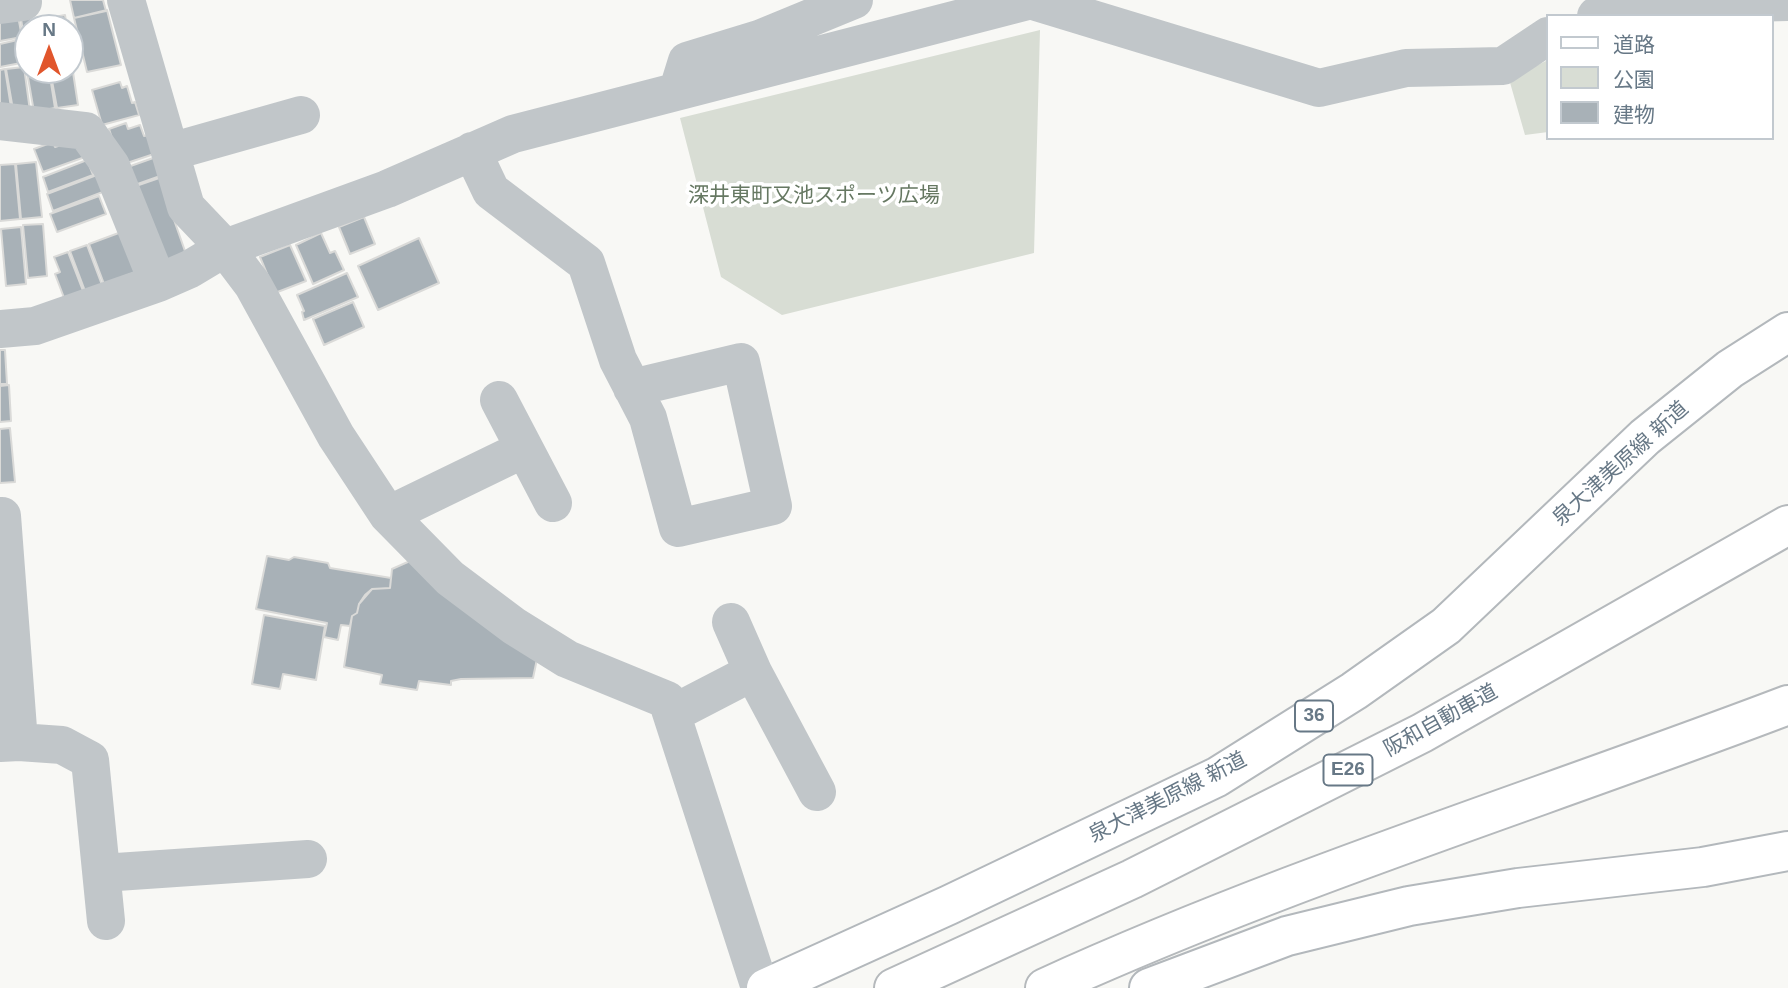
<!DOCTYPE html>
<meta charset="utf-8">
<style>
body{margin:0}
#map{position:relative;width:1788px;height:988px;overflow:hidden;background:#f8f8f5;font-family:Arial,"Noto Sans JP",sans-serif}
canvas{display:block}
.legend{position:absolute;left:1546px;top:14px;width:228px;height:126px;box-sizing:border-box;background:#fff;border:2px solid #c2c9cf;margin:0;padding:9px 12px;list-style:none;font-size:21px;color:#677886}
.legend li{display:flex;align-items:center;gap:14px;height:35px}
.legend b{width:35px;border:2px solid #c2c9cf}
.north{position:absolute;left:14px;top:14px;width:70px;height:70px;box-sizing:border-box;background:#fff;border:2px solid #c2c9cf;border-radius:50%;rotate:0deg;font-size:19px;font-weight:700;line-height:28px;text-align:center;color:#677886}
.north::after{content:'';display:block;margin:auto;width:24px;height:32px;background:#e1562c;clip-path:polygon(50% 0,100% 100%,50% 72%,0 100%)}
</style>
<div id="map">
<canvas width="1788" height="988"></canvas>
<ul class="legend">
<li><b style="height:9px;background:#fff"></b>道路</li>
<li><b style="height:19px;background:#d8ddd4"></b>公園</li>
<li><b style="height:19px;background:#a8b1b7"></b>建物</li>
</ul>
<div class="north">N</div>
</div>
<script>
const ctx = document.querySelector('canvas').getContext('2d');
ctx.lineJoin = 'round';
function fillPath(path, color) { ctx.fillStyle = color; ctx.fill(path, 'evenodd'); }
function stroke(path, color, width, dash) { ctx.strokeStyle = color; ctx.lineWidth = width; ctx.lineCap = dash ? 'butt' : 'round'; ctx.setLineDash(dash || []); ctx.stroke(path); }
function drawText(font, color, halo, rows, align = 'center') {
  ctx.font = font + ' Arial,"Noto Sans JP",sans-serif'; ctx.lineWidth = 7; ctx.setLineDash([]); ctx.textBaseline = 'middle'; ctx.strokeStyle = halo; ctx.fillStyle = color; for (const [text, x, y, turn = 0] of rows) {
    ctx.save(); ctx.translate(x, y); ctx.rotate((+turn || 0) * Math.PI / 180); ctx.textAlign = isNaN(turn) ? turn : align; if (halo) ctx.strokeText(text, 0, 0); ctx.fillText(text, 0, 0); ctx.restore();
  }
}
const green = new Path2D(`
 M1040 30 1034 253 782 315 721 277 680 118Z
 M1548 60V132L1525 135 1509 79Z`);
const building = new Path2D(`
 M70 0H103L106 11 74 18Z
 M107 10 121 65 87 72 74 18Z
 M65 15 67 28H45L43 19Z
 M18 16 22 37 0 41V19Z
 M30 17 31 20 41 18 43 28H28V62L21 19Z
 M22 39 26 62 0 67V44Z
 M71 59 78 105 57 108 50 70H70Z
 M26 66H28V70H49L55 108 34 112Z
 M24 67 30 111 13 110 6 69Z
 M5 69 11 107 0 106V70Z
 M120 82 122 88 127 86 132 103 135 102 139 115 102 125 92 90Z
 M126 123 128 129 140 125 144 136 147 135 154 154 121 165 109 129Z
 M53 142 55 147 67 143H79L85 157 43 172 34 149Z
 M156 157 163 175 132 186 125 168Z
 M87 160 93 175 48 192 43 177Z
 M36 162 42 217 21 219 16 164Z
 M15 164 20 219 0 221V165Z
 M102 173 108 190 53 211 47 194Z
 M162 177 166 197 186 254 163 263 133 187Z
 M99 196 106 214 57 232 50 214Z
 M364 217 375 244 350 254 339 227Z
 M43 224 47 276 28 278 23 225Z
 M21 227 26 284 6 286 1 229Z
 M124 231 139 271 104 284 89 244Z
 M321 233 330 253 335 251 344 270 313 284 296 245Z
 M419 238 439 283 378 310 358 266Z
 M87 245 102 285 85 291 70 251Z
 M290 245 306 281 275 293 260 257Z
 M68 252 85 296 66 303 55 274 60 272 54 257Z
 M347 273 358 297 304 320 302 312 304 311 297 295Z
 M353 302 364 327 324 345 313 319Z
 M0 350H5L7 384H0Z
 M9 385 11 421 0 422V386Z
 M10 428 15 482 0 483V429Z
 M267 556 289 560 294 557 328 563 330 568 391 578 390 588 372 589 365 595 359 604 357 613 352 616 350 626 341 625 338 640 324 637 327 623 256 609Z
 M410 561 537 659 533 678 461 679 451 681V685L419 681 417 690 380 684 382 675 344 667 352 616 357 613 359 604 372 589 390 588 392 569Z
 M264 615 325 626 316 680 283 674 280 689 252 684Z`);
const minor = new Path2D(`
 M126 0 186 207 225 248 387 189 513 134 1031 0
 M1030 0 1319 88 1406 68 1503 66 1548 36
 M0 5 23 2
 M1596 16 1625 6 1788 2
 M678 90 687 61 759 39 854 0
 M0 121 86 131 111 166 158 283
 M472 151 491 191 586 263 618 360 648 418 678 528 773 506 741 362 632 388
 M170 152 301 115
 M0 329 35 326 158 283 190 269 225 248 253 285 336 436 388 515 450 578 514 626 567 659 667 700 760 988
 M499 400 553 503
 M388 515 524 449
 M0 516H2L19 742
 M731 622 753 672 817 792
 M672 714 753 672
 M0 743 19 742 62 745 90 760 106 921
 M102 873 308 859`);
const major = new Path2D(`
 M766 988 949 905 1217 777 1354 691 1446 626 1645 437 1730 369 1788 332
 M1149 988 1287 936 1409 906 1518 888 1703 867 1788 851`);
const highway = new Path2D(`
 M894 988 1132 879 1422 733 1788 525
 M1045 988C1286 878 1541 799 1788 705`);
const shields = [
 [1314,716,38],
 [1348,770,49]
];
const shieldNames = [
 ["36",1314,716],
 ["E26",1348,770]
];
const parkNames = [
 ["深井東町又池スポーツ広場",814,196]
];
const streetNames = [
 ["泉大津美原線 新道",1621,464,-42],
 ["阪和自動車道",1441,721,-29],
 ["泉大津美原線 新道",1168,798,-27]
];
fillPath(green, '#d8ddd4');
fillPath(building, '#a8b1b7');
stroke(building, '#dadad8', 2);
stroke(major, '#b3b8bc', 42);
stroke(highway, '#b5b9bc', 42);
stroke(minor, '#c1c6c9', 38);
stroke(major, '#fff', 38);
stroke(highway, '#fff', 38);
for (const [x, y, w] of shields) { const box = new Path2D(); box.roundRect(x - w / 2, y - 15.5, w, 31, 5); ctx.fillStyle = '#fff'; ctx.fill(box); stroke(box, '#677886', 2); }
drawText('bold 19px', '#677886', null, shieldNames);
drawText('21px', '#667862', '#fff', parkNames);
drawText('21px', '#677886', '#fff', streetNames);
</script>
